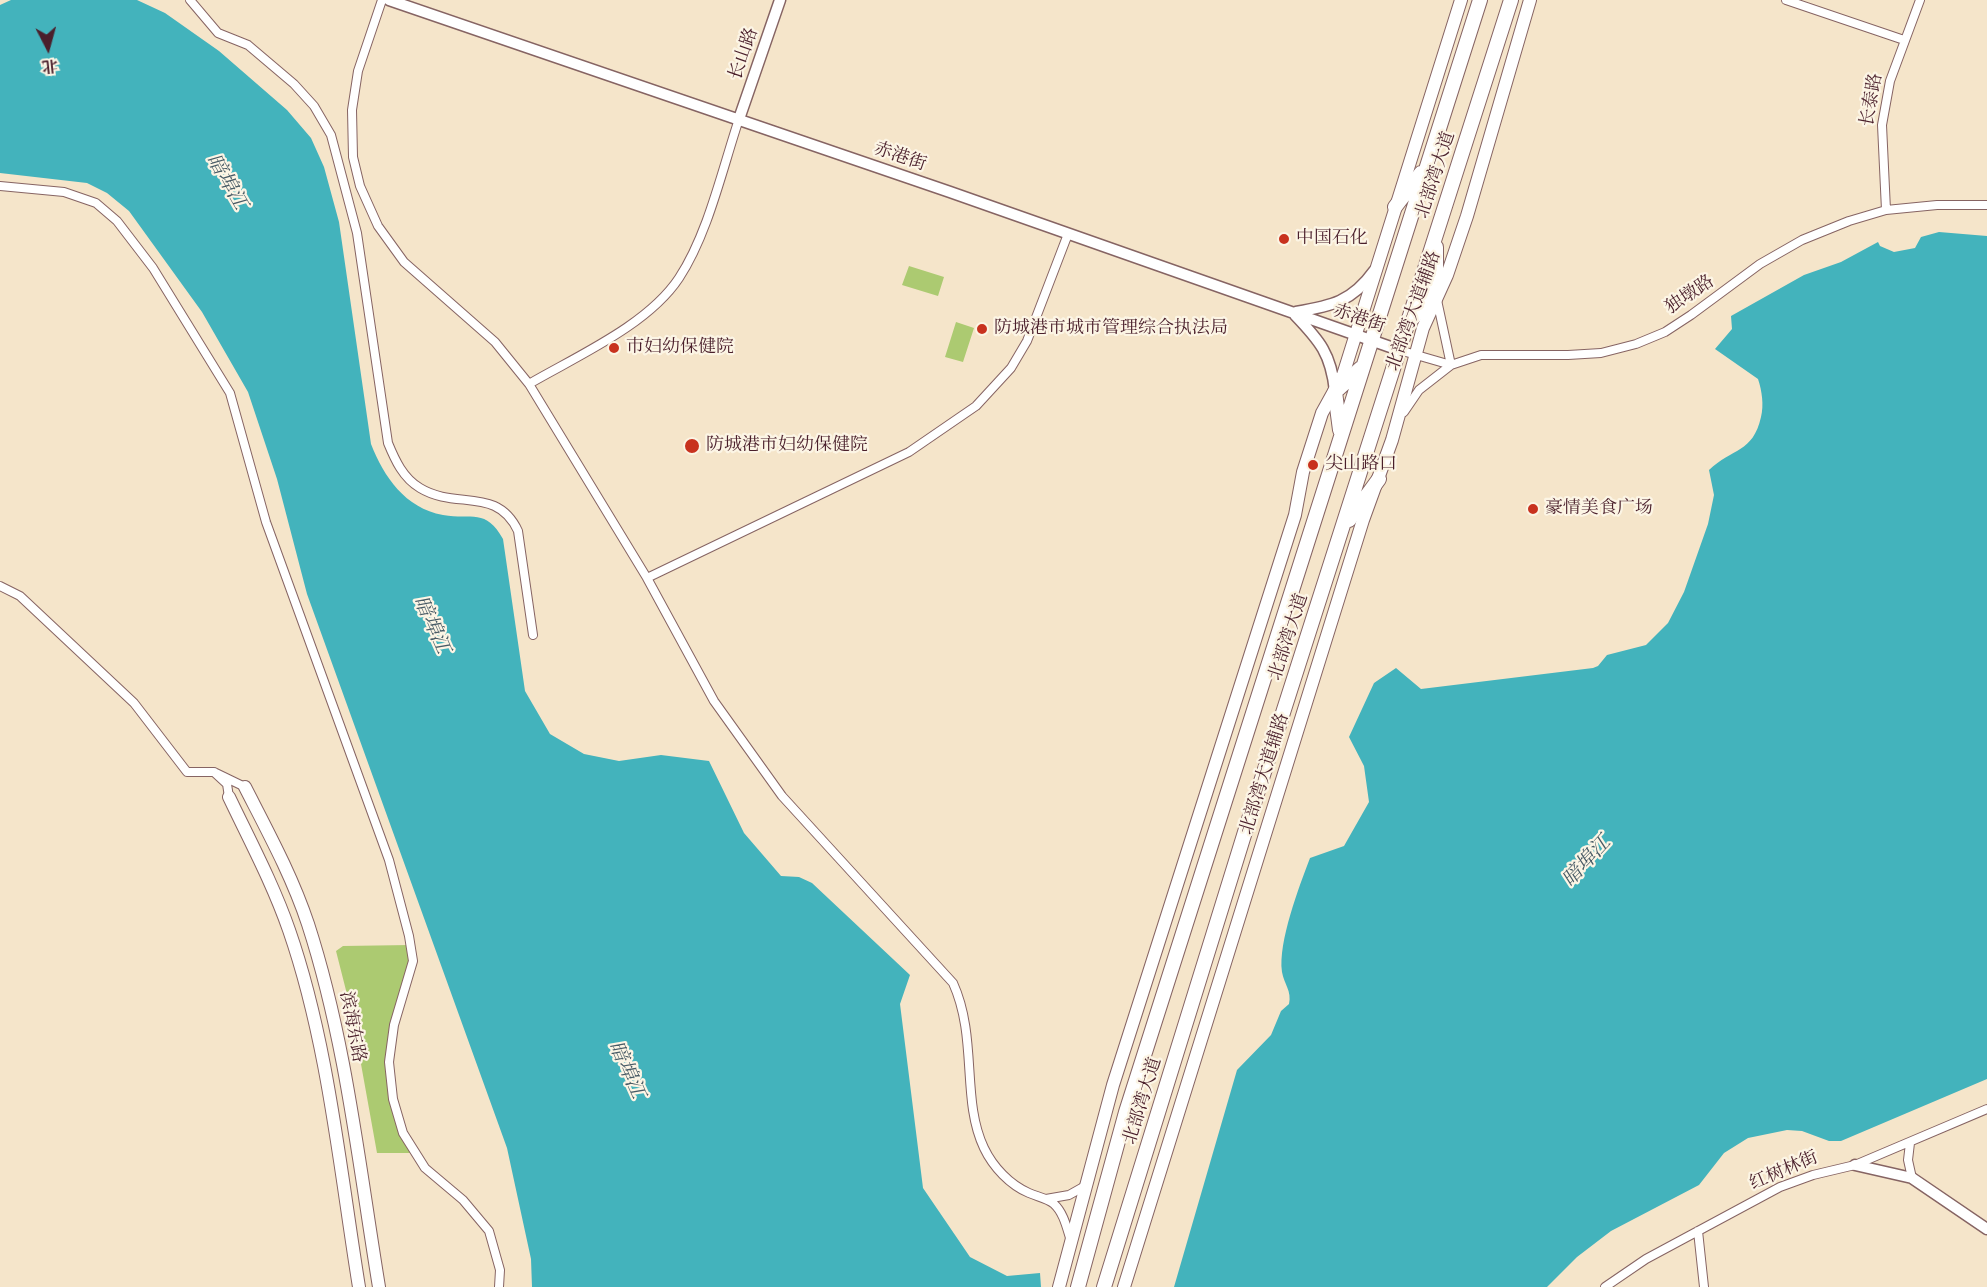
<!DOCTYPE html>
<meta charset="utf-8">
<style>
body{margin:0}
#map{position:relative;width:1987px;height:1287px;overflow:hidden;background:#f5e5ca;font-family:"IM FELL Great Primer","Noto Serif SC",serif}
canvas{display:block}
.north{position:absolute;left:18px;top:18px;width:60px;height:60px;-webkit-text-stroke:4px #fcf5e5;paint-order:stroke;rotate:174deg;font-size:16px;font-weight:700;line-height:24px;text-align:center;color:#4a1f2b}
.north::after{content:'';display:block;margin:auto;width:21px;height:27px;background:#4a1f2b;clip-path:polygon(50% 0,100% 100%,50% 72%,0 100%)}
</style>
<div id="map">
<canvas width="1987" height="1287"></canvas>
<div class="north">北</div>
</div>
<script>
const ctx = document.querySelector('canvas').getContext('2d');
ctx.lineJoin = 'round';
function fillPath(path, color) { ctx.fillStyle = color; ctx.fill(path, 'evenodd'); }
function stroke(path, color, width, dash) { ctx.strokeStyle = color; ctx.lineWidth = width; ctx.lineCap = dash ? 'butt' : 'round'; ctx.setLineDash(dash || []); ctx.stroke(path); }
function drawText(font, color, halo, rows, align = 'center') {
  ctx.font = font + ' "IM FELL Great Primer","Noto Serif SC",serif'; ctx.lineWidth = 4.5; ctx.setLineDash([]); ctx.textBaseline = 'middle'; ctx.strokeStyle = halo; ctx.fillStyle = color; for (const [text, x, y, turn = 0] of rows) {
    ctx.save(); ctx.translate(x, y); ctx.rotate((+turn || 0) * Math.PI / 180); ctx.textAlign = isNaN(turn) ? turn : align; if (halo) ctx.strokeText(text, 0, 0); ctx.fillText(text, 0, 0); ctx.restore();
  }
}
const green = new Path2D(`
 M909 266 944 277 938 296 902 285Z
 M956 322 974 328 963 362 945 357Z
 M410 945 411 964 387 1063 397 1123 410 1153H377L352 1014 336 951 343 946Z`);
const water = new Path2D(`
 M11 0H137L165 13 219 51 287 110 311 138 324 167 339 222 371 444C384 477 405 508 443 515 472 520 486 508 503 539L525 691 550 734 584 754 619 761 661 755 709 761 744 833 781 876 799 877 812 883 910 975 900 1004 923 1188 970 1257 1007 1276 1040 1273 1041 1287H532L531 1259 507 1148 307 594 277 479 248 392 202 312 129 211 107 193 87 183 0 173V5Z
 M1939 232 1987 236V1079L1841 1141H1829L1802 1131 1787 1130 1748 1138 1724 1153 1699 1185 1611 1231 1577 1257 1547 1287H1174L1237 1070 1271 1035 1281 1011 1289 1004C1292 991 1284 984 1282 972 1278 942 1299 887 1310 858L1344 846 1369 802 1364 766 1349 737 1374 683 1396 668 1421 689 1593 668 1598 666 1607 655 1646 645 1668 623 1684 592 1708 524 1714 495 1709 470C1732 448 1753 453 1761 417 1764 405 1762 391 1758 379L1715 349 1732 329 1731 316 1804 275 1841 262 1878 242 1880 246 1894 252 1915 248 1921 237Z`);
const minor = new Path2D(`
 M190 0 218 33 248 45 294 84 314 106 331 135 357 233 388 443C395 460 403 478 420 488 456 510 497 486 518 531L533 635
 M382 0 358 71 352 110 353 157 360 186 378 226 404 262 495 342 529 384 647 578 714 701 782 796 953 983C978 1038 961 1100 984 1148 993 1167 1010 1185 1029 1193 1038 1197 1047 1198 1054 1204 1064 1213 1067 1229 1071 1241
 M1786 0 1904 40
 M0 186 64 192 96 203 117 221 153 268 230 393 266 522 389 860 409 936 413 961 394 1025 389 1062 393 1099 403 1133 425 1168 463 1200 489 1231 500 1270 499 1287
 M1886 210 1882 125 1890 81 1920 0
 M1399 350 1451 365 1481 355H1568L1601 353 1636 344 1665 332 1691 315 1760 264 1802 240 1849 221 1886 210 1937 205H1987
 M529 384C577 356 648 325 679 278 708 234 722 170 739 119
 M1404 412 1419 390 1451 365 1437 300
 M647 578 909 452 976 406 1011 368 1027 341 1068 234
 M0 586 20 596 134 703 187 772H214
 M229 797 227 784 214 772 245 787
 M1910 1143 1908 1160 1912 1178
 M1046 1199 1069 1195 1085 1186
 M1698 1231 1704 1287
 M1605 1287 1646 1259 1780 1187 1813 1175 1855 1165 1987 1109`);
const tertiary = new Path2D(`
 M389 0 950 192 1399 350
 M739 119 780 0
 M1296 312C1331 306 1352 302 1374 271
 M1295 315C1320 341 1331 354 1335 391
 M1855 1165 1912 1178 1987 1229`);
const secondary = new Path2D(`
 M245 787C268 832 292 876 308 924 346 1041 359 1166 379 1287
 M229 797C250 841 273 884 289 930 328 1042 340 1170 359 1287
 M1059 1287 1113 1085 1295 515 1303 472 1322 413 1343 375 1461 0
 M1124 1287 1363 520 1392 440 1423 328 1447 275 1467 216 1530 0`);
const trunk = new Path2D(`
 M1395 207 1421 173
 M1411 320 1436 294V247
 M1340 430 1335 392 1361 368
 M1349 520 1379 479
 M1078 1287 1126 1112 1480 0
 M1104 1287 1249 819 1511 0`);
const markers = [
 [1284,239,6,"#c8321e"],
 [982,329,6,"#c8321e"],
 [614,348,6,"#c8321e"],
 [692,446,8,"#c8321e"],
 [1313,465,6,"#c8321e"],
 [1533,509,6,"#c8321e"]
];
const streetNames = [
 ["长山路",744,54,-71],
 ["长泰路",1872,100,-80],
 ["赤港街",900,157,19],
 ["北部湾大道",1436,175,-72],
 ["独墩路",1690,295,-34],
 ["北部湾大道辅路",1414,311,-70],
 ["赤港街",1359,319,19],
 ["北部湾大道",1289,637,-72],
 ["北部湾大道辅路",1265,774,-73],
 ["滨海东路",352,1027,79],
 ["北部湾大道",1143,1101,-73],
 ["红树林街",1784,1171,-23]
];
const poiNames = [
 ["中国石化",1296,239],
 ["防城港市城市管理综合执法局",994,329],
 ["巿妇幼保健院",626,348],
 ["防城港市妇幼保健院",706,446],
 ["尖山路口",1325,465],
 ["豪情美食广场",1545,509]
];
const waterNames = [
 ["暗埠江",226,182,60],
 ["暗埠江",431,625,66],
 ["暗埠江",1587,862,-47],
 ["暗埠江",626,1070,66]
];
fillPath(green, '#acca71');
fillPath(water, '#43b3bc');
stroke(minor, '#866463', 10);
stroke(tertiary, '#866463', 13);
stroke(secondary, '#866463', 14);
stroke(trunk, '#866463', 16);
stroke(minor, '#fff', 8);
stroke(tertiary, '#fff', 10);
stroke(secondary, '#fff', 12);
stroke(trunk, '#fff', 14);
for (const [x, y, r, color] of markers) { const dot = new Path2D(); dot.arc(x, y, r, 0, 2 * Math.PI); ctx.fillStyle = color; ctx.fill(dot); stroke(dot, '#fcf5e5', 2); }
drawText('18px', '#4a1f2b', '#fcf5e5', streetNames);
drawText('18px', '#4a1f2b', '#fcf5e5', poiNames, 'left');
drawText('italic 20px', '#475a65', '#fcf5e5', waterNames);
</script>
